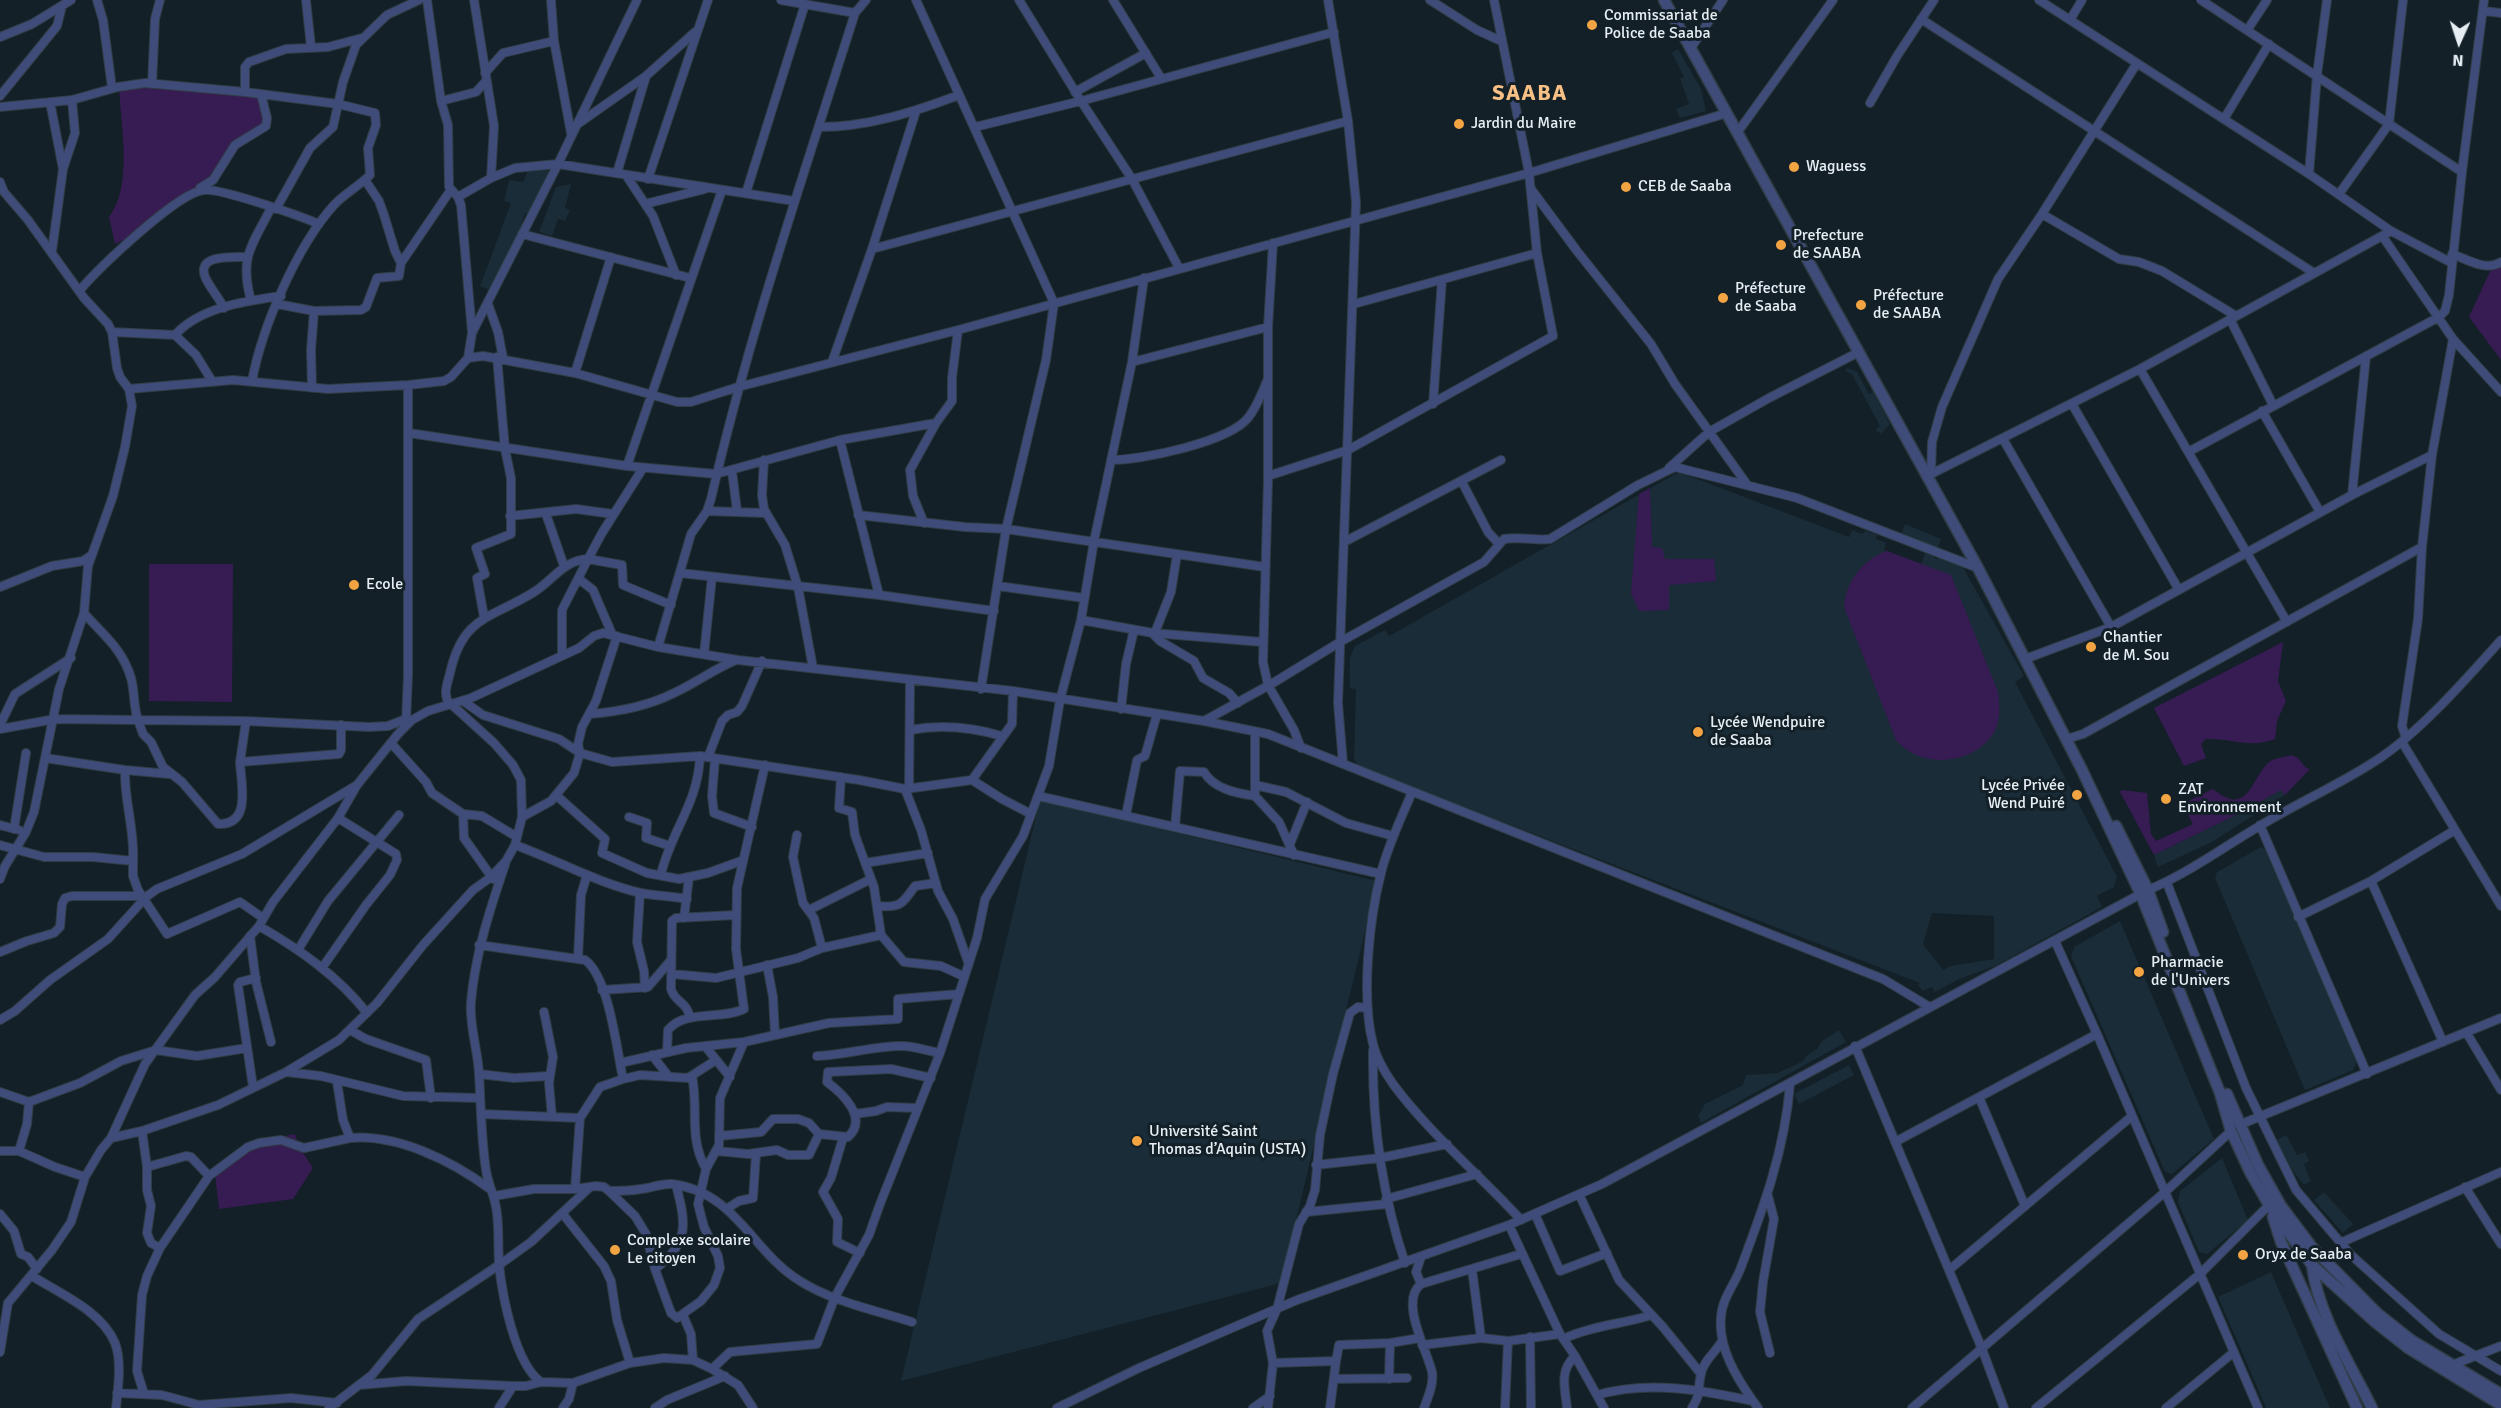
<!DOCTYPE html>
<meta charset="utf-8">
<style>
body{margin:0}
#map{position:relative;width:2501px;height:1408px;overflow:hidden;background:#132028;font-family:Signika,sans-serif}
canvas{display:block}
.north{position:absolute;left:2429px;top:12px;width:60px;height:60px;-webkit-text-stroke:4px #132028;paint-order:stroke;rotate:183deg;font-size:16px;font-weight:700;line-height:24px;text-align:center;color:#e6eef4}
.north::after{content:'';display:block;margin:auto;width:21px;height:27px;background:#e6eef4;clip-path:polygon(50% 0,100% 100%,50% 72%,0 100%)}
</style>
<div id="map">
<canvas width="2501" height="1408"></canvas>
<div class="north">N</div>
</div>
<script>
const ctx = document.querySelector('canvas').getContext('2d');
ctx.lineJoin = 'round';
function fillPath(path, color) { ctx.fillStyle = color; ctx.fill(path, 'evenodd'); }
function stroke(path, color, width, dash) { ctx.strokeStyle = color; ctx.lineWidth = width; ctx.lineCap = dash ? 'butt' : 'round'; ctx.setLineDash(dash || []); ctx.stroke(path); }
function drawText(font, color, halo, rows, align = 'center') {
  ctx.font = font + ' Signika,sans-serif'; ctx.lineWidth = 6; ctx.setLineDash([]); ctx.textBaseline = 'middle'; ctx.strokeStyle = halo; ctx.fillStyle = color; for (const [text, x, y, turn = 0] of rows) {
    ctx.save(); ctx.translate(x, y); ctx.rotate((+turn || 0) * Math.PI / 180); ctx.textAlign = isNaN(turn) ? turn : align; if (halo) ctx.strokeText(text, 0, 0); ctx.fillText(text, 0, 0); ctx.restore();
  }
}
const built = new Path2D(`
 M1678 49 1701 89 1706 111 1680 118 1676 109 1689 104 1680 79 1684 77 1672 53Z
 M530 166 549 171 529 214 525 213 516 242 492 291 480 286 511 203 504 201 509 180 523 182Z
 M571 184 565 208 570 210 565 221 558 219 552 236 539 232 556 187Z
 M1847 368 1857 372 1869 394 1873 392 1890 424 1881 434 1875 430 1880 426 1852 374 1845 371Z
 M1679 472 1849 537 1852 530 1863 534 1865 531 1877 535 1876 539 1886 543 1884 550 1921 564 1927 548 1900 538 1905 524 1941 539 1934 558 1938 559 1939 556 1961 564 2024 676 2015 682 2117 877 2114 887 2097 896 2102 907 1995 966 1959 979 1935 992 1932 987 1922 991 1918 984 1920 983 1358 766 1354 759 1356 689 1350 688V657L1355 646 1385 630 1389 636ZM1932 913 1994 916V959L1950 966 1943 970 1923 944Z
 M2281 789 2285 795 2212 842 2158 867 2154 855 2244 811Z
 M1040 800 1377 881 1281 1283 901 1381Z
 M2261 847 2265 849 2357 1061 2353 1070 2305 1090 2215 878 2217 872Z
 M2120 921 2214 1139 2172 1174 2165 1172 2071 956 2074 947Z
 M1839 1030 1846 1042 1701 1123 1698 1116 1705 1104 1743 1085 1746 1075 1778 1073 1803 1061 1806 1056 1817 1049 1822 1041Z
 M1849 1065 1854 1075 1799 1104 1794 1094Z
 M2286 1135 2297 1155 2305 1152 2309 1161 2304 1164 2311 1181 2304 1185 2292 1170 2277 1140Z
 M2222 1158 2248 1220 2207 1254 2199 1252 2178 1202 2180 1191Z
 M2324 1192 2353 1224 2343 1233 2314 1200Z
 M2271 1272 2296 1330 2330 1408H2266L2243 1354 2218 1297Z`);
const green = new Path2D(`
 M145 82 258 95 266 131 228 151 215 175 134 235 115 244 109 217C133 186 121 126 119 88Z
 M2501 264V360L2469 317 2493 265Z
 M1650 488 1652 547 1662 548 1665 559H1714L1716 581 1669 585V610L1639 611 1631 593 1639 494Z
 M1887 551 1951 575 1998 692C2000 708 2001 724 1991 737 1968 766 1919 768 1896 740L1844 607C1846 582 1862 560 1887 551Z
 M149 564H233L232 702 149 701Z
 M2283 642 2278 681 2286 701 2277 721 2275 739C2247 749 2234 738 2206 739L2201 744 2206 758 2184 766 2154 708Z
 M2292 755 2298 758 2306 768 2310 769 2285 795 2281 790 2244 811 2154 855 2120 792 2122 790 2147 793 2151 834 2156 841 2193 824 2182 804 2213 789C2248 818 2250 780 2269 762 2275 758 2285 757 2292 755Z
 M295 1134 298 1145 313 1168 293 1199 219 1209 215 1174 256 1142Z`);
const minor = new Path2D(`
 M97 0 103 20 112 88
 M306 0 311 47
 M427 0 441 101 448 125 449 187 458 197 461 205 472 332
 M474 0 494 126 491 178
 M551 0 554 41 571 133
 M781 0 855 13
 M916 0 1054 303 1046 360 1006 529 981 689
 M1019 0 1081 101 1132 179 1179 268
 M1113 0 1161 78
 M1328 0 1348 121 1356 202 1338 703 1343 764
 M1430 0 1477 30 1501 41
 M2039 0 2309 174 2391 231 2452 263
 M2201 0 2462 172
 M2484 11 2501 13
 M1921 19 2314 273
 M2070 20 2082 0
 M2248 29 2267 0
 M0 37 32 24 71 0
 M1691 48 1723 0
 M485 73 503 53 554 41
 M152 84 155 19 160 0
 M245 92V67L249 62 286 49 328 47 362 38
 M1075 92 1146 53
 M0 96 57 26 62 6
 M441 101 476 92 486 81
 M50 102 63 169 52 251
 M1870 103 1897 56 1934 0
 M0 107 72 100 118 87 145 83 245 92 338 104 375 113 376 125 368 148 370 175C359 186 344 194 334 205 297 246 262 327 252 381
 M2224 119 2269 44
 M575 126 646 76 695 32
 M819 127C868 127 914 112 959 95
 M975 127 1081 101 1334 32
 M1737 133 1833 0
 M63 169 75 133 72 100
 M617 173 646 76
 M2309 174 2317 75 2327 0
 M626 175 653 216 676 275
 M648 179 708 0
 M0 182 4 192 28 220 84 298 108 324 112 332 117 368 120 377 129 389 132 406 125 447 113 496 88 566 84 613 59 689 34 812 26 832 5 866 0 879
 M200 188 213 180 235 145 266 126 267 118 261 94
 M1531 189 1577 251 1651 344 1675 384 1746 483
 M746 193 805 4
 M2339 194 2389 124 2403 0
 M458 197 491 178 515 168 558 164 794 201
 M645 204 705 189
 M276 209 310 148 333 127 343 82 356 45 387 15 419 0
 M2042 214 2119 259 2139 262 2162 271 2236 316
 M522 234 690 278
 M2383 237 2453 339 2501 392
 M1273 243 1268 327V480L1263 662 1268 685 1294 730 1301 748
 M872 249 1348 121
 M2452 254C2467 259 2486 272 2501 262
 M401 263 450 191
 M80 290C99 268 178 192 204 190 221 188 300 216 319 224
 M251 301C239 256 252 246 271 208
 M277 304 314 311 361 310 366 307 377 278 399 276 401 263 395 251 384 215 379 201 365 180
 M488 304 498 332 503 358
 M1354 304 1537 253
 M224 308C219 298 211 289 206 279 194 254 233 257 246 257
 M2230 319 2273 405
 M112 332 175 335 196 355 212 381
 M175 335C200 307 246 301 281 296
 M468 358 472 333 558 164 637 0
 M832 362 872 249 916 111
 M1132 362 1268 327
 M2140 369 2287 622
 M575 373 611 257
 M312 388 311 350 314 311
 M129 389 233 380 328 389 408 385 444 381 451 377 468 358 483 356 575 373 677 402H691L738 387 958 330 1529 173 1727 113
 M1433 404 1442 280
 M2072 404 2179 590
 M2262 411 2320 512
 M409 433 627 466 716 474 840 440 936 423
 M2003 439 2111 627
 M840 440 879 595
 M2190 451 2439 317 2445 311 2449 295 2462 172 2484 0
 M764 460 762 495 764 509 785 545 798 587 813 668
 M1111 460C1143 460 1228 442 1248 418 1257 407 1262 393 1267 381
 M627 466 722 190
 M1669 468 1709 432 1769 398 1859 352
 M732 471 737 511
 M1931 474 1932 442 1942 407 1998 279 2042 214 2137 63
 M1268 476 1348 450 1553 336 1537 253 1529 173 1494 0
 M1927 476 2140 369 2391 231
 M1462 482 1488 532 1499 544
 M2352 495 2366 356
 M707 511 765 513
 M546 514 564 566
 M858 515 965 527 1006 529 1265 567
 M510 516 576 509 613 514
 M924 523 913 496 910 470 936 423 952 401V378L958 330
 M1344 542 1501 460
 M1177 554 1171 592 1154 635 1160 641 1194 661 1203 678 1229 693 1238 703
 M680 573 879 595 994 611
 M579 579 593 590 612 634
 M998 586 1084 598
 M0 587 52 566 83 561 92 555
 M84 613C103 635 122 648 131 678 135 692 133 706 138 720L246 721 369 727 388 726 406 719
 M484 617 477 578 485 574 476 548 511 534V478L505 449 497 357
 M1081 620 1153 633 1262 642
 M658 647 691 534 707 511 711 499C749 334 804 174 855 13L866 0
 M562 654V610L588 559 622 565 623 585 671 605
 M704 654 712 577
 M2025 659 2111 627 2352 495 2432 455
 M463 701 483 715 559 739 580 753 612 762 700 756 859 780 905 789 972 780 1002 799 1031 814
 M449 704C443 693 447 685 450 673 463 615 491 619 534 592 553 580 564 560 588 559L602 533 643 468
 M1121 709 1126 664 1134 630
 M589 714C617 712 648 706 674 693 696 683 714 669 736 660
 M246 721 240 762 339 754 341 750V725
 M1204 721 1273 683 1340 642 1484 562 1504 539C1520 536 1535 541 1550 539L1638 485 1675 467 1797 498 1978 568
 M406 723 408 675V385
 M0 725 15 694 71 658
 M0 729 55 719 138 720 143 734 151 742 163 767 182 782 218 824C252 825 241 785 240 762
 M910 730C942 724 971 727 1002 736
 M1255 732V796L1279 822 1294 855
 M2070 738 2083 734 2422 547
 M2406 738 2402 726 2418 619 2422 547 2432 455 2453 339
 M2402 742 2501 906
 M391 743 426 782 432 793 463 814 482 816 517 837
 M708 757 722 721 728 715 737 712 742 706 762 661
 M45 758 125 770 169 774
 M715 759 712 796 714 813 752 827
 M125 770C124 801 135 830 133 861
 M841 777 839 808 852 812 855 835 874 887 881 935 904 962 941 966 963 976
 M972 780 1012 724 1013 691
 M1255 785 1286 792 1346 823 1393 836
 M905 789 921 830 938 891 953 919 968 962
 M909 789 910 681
 M1412 792C1401 819 1388 845 1381 873 1369 920 1361 997 1373 1044 1376 1057 1386 1074 1393 1084 1430 1134 1479 1174 1521 1220
 M556 795 605 839 602 853 647 873 679 879 708 873 741 861
 M1038 796 1381 874
 M463 814 464 838 493 879
 M1126 815 1137 760 1145 756 1157 714
 M522 817 551 801 574 773 580 753 578 744 582 727 596 701 617 636
 M629 817 647 823 646 838 670 846
 M0 825 19 830
 M2260 825 2367 1074
 M1175 827 1180 771 1204 772C1214 789 1236 793 1255 796
 M14 829 26 753
 M1290 844 1307 802
 M0 845 44 857H93L133 861V876L138 890 167 934 240 902 263 918
 M515 845C557 860 597 883 641 893 656 896 671 896 687 899
 M865 863 928 853
 M505 865C490 909 475 955 471 1002 469 1026 478 1050 479 1074 481 1106 481 1138 486 1170 488 1185 496 1198 497 1214 499 1230 498 1247 499 1264 502 1295 515 1364 541 1382
 M661 874C672 829 698 804 700 756
 M2371 881 2443 1042
 M2167 883 2246 1088 2296 1190 2351 1255 2439 1334 2501 1371
 M640 893 637 942 644 971 645 988
 M877 906C901 908 902 904 915 886L936 883
 M809 910 871 879
 M2298 917 2371 881 2455 830
 M684 918 689 877
 M259 926C299 949 338 976 367 1013
 M250 936 256 982 271 1042
 M2055 941 2097 1034 2258 1408
 M479 945 585 960C609 977 617 1051 623 1079L600 1087 580 1118 575 1189
 M822 948 881 935
 M298 950 328 901 399 815
 M0 952 27 941 54 933 60 927 62 904 65 898 72 896H142
 M578 958 581 895 587 875
 M767 965 773 997 775 1035
 M322 968 366 905 390 875 397 860 396 854 338 818
 M672 974 716 978 798 958 822 948 814 918 803 903 799 885 793 857 797 835
 M602 990 648 987 671 960
 M544 1012 553 1057 549 1083 552 1117
 M690 1018C687 1001 675 1003 671 989L672 921 676 918 736 915
 M0 1020 15 1011 50 980 108 939 146 897 157 889 242 854 357 785
 M350 1030 366 1039 426 1060 431 1098
 M2466 1032 2501 1090
 M705 1046 730 1077
 M1855 1046 1982 1349 2004 1408
 M1373 1050C1372 1122 1382 1194 1405 1263
 M667 1051 668 1030C685 1009 722 1020 744 1009L736 949 737 888 765 765
 M652 1055 669 1077
 M817 1056C846 1055 873 1046 902 1046 914 1046 928 1051 940 1053
 M620 1063 686 1048 744 1042 829 1023 898 1019V999L959 994
 M286 1072 321 1076 403 1096 479 1098
 M479 1074 514 1078 549 1076
 M692 1076C699 1110 688 1137 706 1169
 M623 1079 640 1075 688 1078 716 1060
 M337 1082 343 1120 350 1138C398 1134 452 1161 490 1189
 M253 1087 238 985 240 982 256 978
 M0 1092 29 1102 80 1083 121 1061 156 1050 197 1056 247 1048
 M1979 1097 2025 1206
 M481 1114 580 1118
 M855 1114 876 1111 887 1107 917 1108
 M2239 1125 2501 1018
 M142 1131 147 1167
 M719 1136 761 1132 773 1119H798L809 1123 819 1134 848 1137C869 1118 842 1093 827 1082L828 1072 891 1069 931 1078
 M111 1138 142 1131 218 1105 286 1072 339 1040 377 1003 423 945 473 890 491 877 506 861 515 845 522 817 521 780 513 765 494 743 451 704
 M843 1138 831 1178 823 1192 838 1219 837 1242 860 1253
 M1895 1142 2097 1034
 M0 1151H19L55 1167 85 1177
 M19 1151 27 1124 29 1102
 M717 1151 748 1154 777 1150 788 1155H809L819 1134
 M1316 1165 1380 1158 1447 1144
 M2465 1187 2501 1244
 M609 1191 635 1216 646 1234 655 1269 671 1313 677 1318 701 1301 714 1285 720 1268 718 1256 704 1227 698 1204 706 1169 719 1145 720 1098 744 1042
 M1579 1194 1619 1280 1663 1327 1701 1374
 M494 1196 534 1189H575L596 1186 604 1187 609 1191C619 1191 630 1191 641 1189 651 1188 662 1183 672 1184 736 1192 752 1252 800 1281 833 1302 875 1310 912 1322
 M1768 1196 1774 1219 1763 1282 1760 1312 1770 1353
 M1386 1199 1477 1174
 M728 1208 739 1201 753 1198 756 1154
 M1306 1212 1387 1204
 M562 1213 604 1266 611 1281 617 1320 630 1363
 M0 1214 14 1231 21 1254 28 1257 37 1269
 M1535 1214 1560 1271 1607 1253
 M1509 1225 1560 1334 1575 1356 1604 1408
 M2340 1243 2501 1172
 M160 1248 151 1243 147 1233 151 1206 147 1190V1167L186 1156 191 1157 209 1176
 M1421 1257 1416 1272 1421 1284C1399 1301 1427 1350 1432 1372 1434 1384 1428 1397 1424 1408
 M655 1269C690 1243 686 1223 676 1185
 M1472 1269 1481 1338
 M1949 1270 2132 1116
 M32 1276C59 1293 102 1311 115 1343 122 1361 118 1389 116 1408
 M1421 1284 1521 1254
 M683 1315 691 1334 693 1360
 M1530 1337 1531 1408
 M1563 1339C1591 1326 1622 1324 1652 1315
 M1422 1345 1481 1338 1508 1341 1560 1334
 M0 1352 8 1303 52 1250 71 1222 85 1177 101 1150 111 1138 145 1064 195 995 215 977 259 926 273 902 338 818 357 785 398 734 412 720 428 711 471 698 579 648 594 636 603 633 658 647 738 660 1013 691 1204 721 1268 734 1883 979 1928 1006
 M1336 1361 1339 1345 1390 1343
 M1273 1363 1336 1361 1330 1408
 M2452 1365 2501 1346
 M712 1369 738 1385 753 1408
 M1334 1379 1407 1378
 M1389 1379 1390 1343 1420 1338
 M359 1385 406 1381 513 1386H526L541 1382 573 1383 630 1363 664 1358 693 1360 712 1369 730 1352 817 1344 835 1297 869 1235 880 1204 940 1053 977 938 985 899 1023 836 1049 766 1060 700 1081 620 1094 541 1132 362 1144 278
 M117 1393 162 1395 199 1405 291 1398 337 1403
 M144 1394 137 1371 142 1295 147 1276 160 1248 209 1176 248 1147 259 1143 281 1140 304 1148 350 1138
 M1597 1395C1649 1380 1701 1390 1753 1401L1758 1408
 M1753 1401C1736 1377 1718 1347 1721 1317 1722 1299 1734 1285 1740 1270 1763 1209 1785 1150 1790 1084
 M329 1408 372 1375 418 1319 499 1265 531 1242 590 1187
 M499 1408 513 1386
 M563 1408 569 1399 573 1383
 M655 1408 667 1400 725 1376
 M1057 1408 1139 1368 1297 1300 1509 1225 1602 1184 2148 890C2187 874 2222 848 2258 827 2297 803 2339 785 2377 760 2420 732 2467 678 2501 640
 M1253 1408 1270 1396
 M1268 1408 1273 1363 1267 1331 1277 1309 1299 1224 1310 1206 1315 1190 1320 1135 1333 1074 1350 1013 1358 1007 1366 1008
 M1505 1408 1508 1341
 M1567 1408C1565 1388 1559 1371 1575 1356
 M1692 1408C1702 1392 1697 1390 1701 1374 1703 1361 1716 1352 1722 1341
 M1912 1408 2165 1192 2231 1131
 M2036 1408 2200 1274 2269 1205
 M2166 1408 2234 1352`);
const tertiary = new Path2D(`
 M1664 0 1978 568 2082 770 2141 895 2220 1093 2231 1131 2250 1172 2269 1205 2312 1265 2375 1322 2408 1348 2501 1405
 M2116 826 2148 890 2163 932
 M2227 1094 2258 1165 2281 1206 2311 1246 2377 1313 2411 1340 2501 1394
 M2273 1217 2281 1242 2357 1408
 M2312 1265C2318 1315 2350 1363 2372 1408`);
const markers = [
 [1592,25,6,"#f3a442"],
 [1459,124,6,"#f3a442"],
 [1794,167,6,"#f3a442"],
 [1626,187,6,"#f3a442"],
 [1781,245,6,"#f3a442"],
 [1723,298,6,"#f3a442"],
 [1861,305,6,"#f3a442"],
 [354,585,6,"#f3a442"],
 [2091,647,6,"#f3a442"],
 [1698,732,6,"#f3a442"],
 [2077,795,6,"#f3a442"],
 [2166,799,6,"#f3a442"],
 [2139,972,6,"#f3a442"],
 [1137,1141,6,"#f3a442"],
 [615,1250,6,"#f3a442"],
 [2243,1255,6,"#f3a442"]
];
const poiNames = [
 ["Commissariat de",1604,16],
 ["Police de Saaba",1604,34],
 ["Jardin du Maire",1471,124],
 ["Waguess",1806,167],
 ["CEB de Saaba",1638,187],
 ["Prefecture",1793,236],
 ["de SAABA",1793,254],
 ["Préfecture",1735,289],
 ["de Saaba",1735,307],
 ["Préfecture",1873,296],
 ["de SAABA",1873,314],
 ["Ecole",366,585],
 ["Chantier",2103,638],
 ["de M. Sou",2103,656],
 ["Lycée Wendpuire",1710,723],
 ["de Saaba",1710,741],
 ["Lycée Privée",2065,786,"right"],
 ["Wend Puiré",2065,804,"right"],
 ["ZAT",2178,790],
 ["Environnement",2178,808],
 ["Pharmacie",2151,963],
 ["de l'Univers",2151,981],
 ["Université Saint",1149,1132],
 ["Thomas d’Aquin (USTA)",1149,1150],
 ["Complexe scolaire",627,1241],
 ["Le citoyen",627,1259],
 ["Oryx de Saaba",2255,1255]
];
const districtNames = [
 ["SAABA",1530,94]
];
fillPath(built, '#192c37');
fillPath(green, '#371b53');
stroke(minor, '#313d45', 10);
stroke(tertiary, '#313d45', 13);
stroke(minor, '#3f4c7a', 8);
stroke(tertiary, '#3f4c7a', 10);
for (const [x, y, r, color] of markers) { const dot = new Path2D(); dot.arc(x, y, r, 0, 2 * Math.PI); ctx.fillStyle = color; ctx.fill(dot); stroke(dot, '#132028', 2); }
drawText('16px', '#e6eef4', '#132028', poiNames, 'left');
ctx.letterSpacing = '1.5px';
drawText('bold 22px', '#f8c084', '#132028', districtNames);
ctx.letterSpacing = '0px';
</script>
